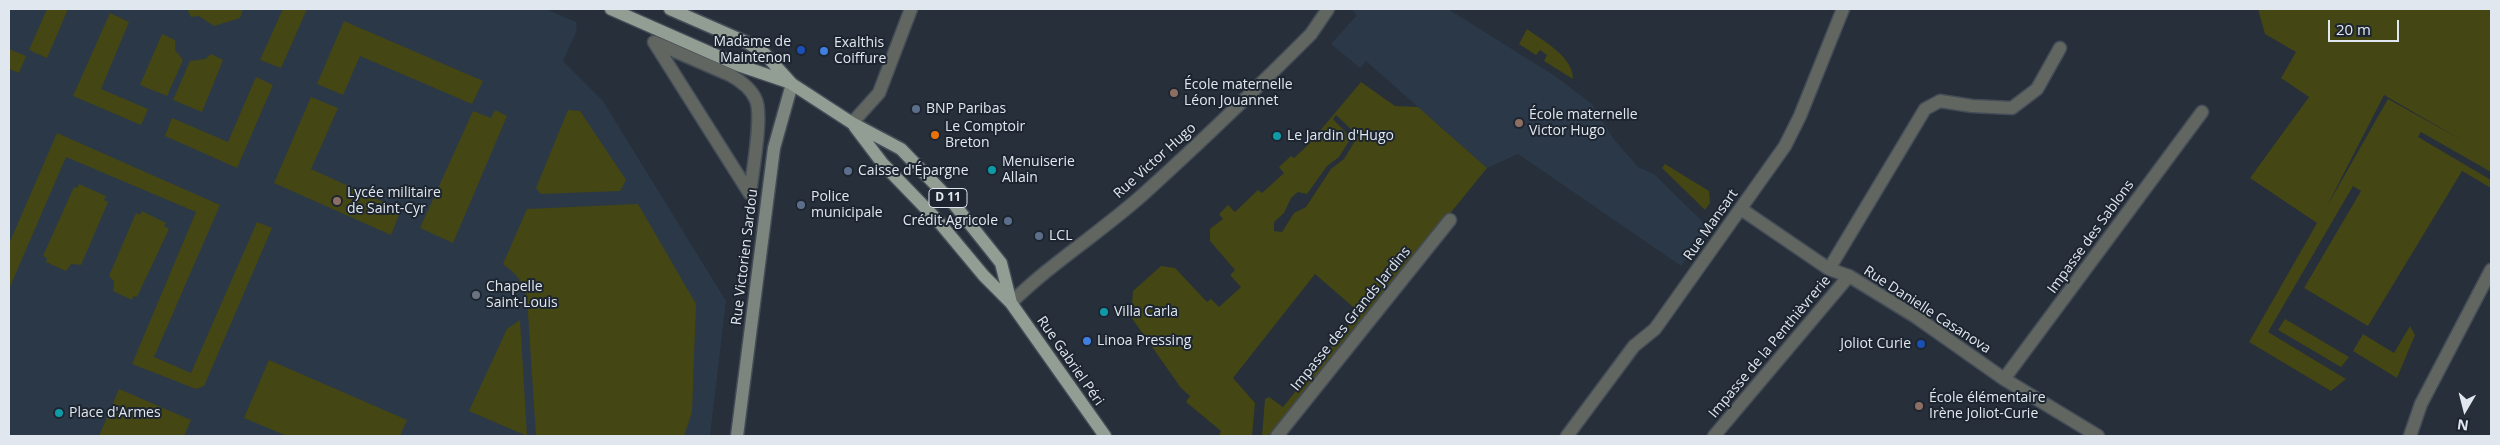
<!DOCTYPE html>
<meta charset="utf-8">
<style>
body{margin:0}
#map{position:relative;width:2500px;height:445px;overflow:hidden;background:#262f3a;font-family:"Open Sans",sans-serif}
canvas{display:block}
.frame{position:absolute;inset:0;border:10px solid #e1e7ee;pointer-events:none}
.north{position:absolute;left:2440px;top:385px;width:50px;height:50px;-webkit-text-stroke:4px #1d2530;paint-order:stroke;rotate:188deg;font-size:14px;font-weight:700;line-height:20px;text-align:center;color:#e1e7ee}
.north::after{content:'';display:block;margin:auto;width:18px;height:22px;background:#e1e7ee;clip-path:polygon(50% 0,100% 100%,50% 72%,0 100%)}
.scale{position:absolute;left:2328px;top:20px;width:71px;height:22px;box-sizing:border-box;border:2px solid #e1e7ee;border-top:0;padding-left:6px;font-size:15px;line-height:18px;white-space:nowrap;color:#e1e7ee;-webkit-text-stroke:4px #1d2530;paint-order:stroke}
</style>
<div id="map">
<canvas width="2500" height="445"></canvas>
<div class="frame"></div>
<div class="north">N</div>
<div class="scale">20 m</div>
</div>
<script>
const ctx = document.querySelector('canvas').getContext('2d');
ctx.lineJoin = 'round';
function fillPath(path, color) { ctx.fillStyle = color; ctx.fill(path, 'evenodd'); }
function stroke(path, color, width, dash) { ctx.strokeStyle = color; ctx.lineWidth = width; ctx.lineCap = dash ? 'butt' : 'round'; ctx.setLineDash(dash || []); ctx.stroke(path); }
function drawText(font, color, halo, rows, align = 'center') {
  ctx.font = font + ' "Open Sans",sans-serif'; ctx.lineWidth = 4; ctx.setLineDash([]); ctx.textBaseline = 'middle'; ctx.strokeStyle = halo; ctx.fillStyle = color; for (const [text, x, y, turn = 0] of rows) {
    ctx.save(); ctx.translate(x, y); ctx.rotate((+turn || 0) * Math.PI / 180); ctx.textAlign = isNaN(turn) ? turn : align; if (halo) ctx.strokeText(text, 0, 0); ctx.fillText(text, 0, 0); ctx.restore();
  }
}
const built = new Path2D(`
 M9 9H546L576 22 577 30 563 61 603 101 726 301 710 436H9Z
 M1351 9H1448L1555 76 1592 104 1613 138 1638 167 1654 174 1709 228 1681 266 1518 154 1487 168 1366 61 1360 68 1331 44 1357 15Z`);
const green = new Path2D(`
 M47 9H68L47 58 29 50Z
 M187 9H243L240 18 214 26 199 16 191 17Z
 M283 9H307L281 68 260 60Z
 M2258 9H2491V172L2421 132 2418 137 2491 180V188L2462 171 2368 326 2304 288 2361 191 2353 186 2268 332 2346 379 2331 391 2249 342 2317 223 2250 178 2309 97 2281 78 2296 52 2265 34ZM2384 95 2465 142 2388 99 2326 208Z
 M110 13 129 22 101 89 148 109 141 125 73 96Z
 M344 21 483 81 472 104 360 56 343 95 317 84Z
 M1527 29C1543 41 1573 56 1573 79L1544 61 1547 55 1540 50 1536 55 1519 44Z
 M162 34 175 40V50L183 60 167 96 140 85Z
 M9 49 26 56 19 73 9 69Z
 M211 54 223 60 202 112 173 100 190 61 205 59Z
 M256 77 273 85 237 168 165 136 172 118 228 142Z
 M1361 82 1395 106 1418 107 1487 168 1269 436H1262L1265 399 1269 397 1283 407 1359 312 1315 274 1233 378 1255 403 1252 436H1219L1221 431 1186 402 1190 396 1181 388 1131 317 1133 291 1161 266 1175 268 1207 302 1211 299 1219 307 1241 287 1230 275 1235 270 1210 241V229L1223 219 1219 214 1228 205 1235 212 1258 190 1262 193 1284 173 1279 167 1291 156 1294 158 1308 145ZM1336 115 1358 136 1344 159 1331 169 1306 207 1294 213 1282 232 1274 231V222L1284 213 1291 198 1298 192 1307 194 1327 166 1339 157 1351 138 1333 119Z
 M311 97 338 108 311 169 401 210 391 235 274 183Z
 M495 110 507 116 453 243 420 228 473 111 491 118Z
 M568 110 580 111 626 180 620 191 541 194 536 188Z
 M57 133 220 205 154 357 191 373 257 222 272 228 204 386 196 389 132 364 196 212 66 157 9 289V244Z
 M1665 164 1709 191 1710 203 1705 210 1662 168Z
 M79 184 106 196 104 200 108 202 81 265 71 264 66 271 46 262 47 258 43 256 74 187 77 188Z
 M638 204 696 304 692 412 684 436H536L527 298C523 282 517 274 503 264L527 209Z
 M142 211 166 223 164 226 169 229 137 297 133 296 132 300 113 291 114 281 109 276 136 213 140 215Z
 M2285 319 2349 357 2341 367 2278 330Z
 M520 320 527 436 469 411 507 329Z
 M2410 326 2415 335 2397 378 2353 351 2363 334 2394 353Z
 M269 360 407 420 400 436H287L244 418Z
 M119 389 191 420 184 436H99Z`);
const street = new Path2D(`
 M654 42 730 75C741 81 751 88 756 100 763 117 752 173 750 194Z
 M852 123 879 93 911 9
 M1741 209 1829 269 1849 276 1916 317 2004 379 2098 436
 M1829 269 1925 109 1940 101 1972 106 2012 108 2037 89 2060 48
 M1011 303C1053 261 1105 230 1149 189 1204 139 1258 87 1311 34L1328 9
 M2004 379 2202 112
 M1277 436 1450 220
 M1567 436 1634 346 1655 329 1785 146 1800 116 1843 9
 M1714 436 1849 276
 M2410 436 2421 404 2491 270`);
const secondary = new Path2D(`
 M737 436 774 148 792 84`);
const primary = new Path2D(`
 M611 9 738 65 791 83
 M670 9 748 43 764 53 792 84 852 123 901 149 954 204 1001 263 1011 303
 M855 127 883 164 939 222 984 276 1011 303 1105 436`);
const markers = [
 [801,50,5,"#1a4fb4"],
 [824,51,5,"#3f7fe0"],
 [1174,93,5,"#8d6e63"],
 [916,109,5,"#5c6f8a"],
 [1519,123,5,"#8d6e63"],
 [935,135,5,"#e8710a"],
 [1277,136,5,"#0f9aa8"],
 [992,170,5,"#0f9aa8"],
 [848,171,5,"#5c6f8a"],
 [337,201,5,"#8d6e63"],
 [801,205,5,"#5c6f8a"],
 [1008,221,5,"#5c6f8a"],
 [1039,236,5,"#5c6f8a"],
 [476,295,5,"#6b7280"],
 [1104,312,5,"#0f9aa8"],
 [1087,341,5,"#3f7fe0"],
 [1921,344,5,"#1a4fb4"],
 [1919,406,5,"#8d6e63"],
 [59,413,5,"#0f9aa8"]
];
const shields = [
 [948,198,38]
];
const shieldNames = [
 ["D 11",948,198]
];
const poiNames = [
 ["Madame de",791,42,"right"],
 ["Maintenon",791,58,"right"],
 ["Exalthis",834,43],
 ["Coiffure",834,59],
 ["École maternelle",1184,85],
 ["Léon Jouannet",1184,101],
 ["BNP Paribas",926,109],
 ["École maternelle",1529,115],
 ["Victor Hugo",1529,131],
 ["Le Comptoir",945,127],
 ["Breton",945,143],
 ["Le Jardin d'Hugo",1287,136],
 ["Menuiserie",1002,162],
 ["Allain",1002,178],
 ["Caisse d'Épargne",858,171],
 ["Lycée militaire",347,193],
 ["de Saint-Cyr",347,209],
 ["Police",811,197],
 ["municipale",811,213],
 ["Crédit Agricole",998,221,"right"],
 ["LCL",1049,236],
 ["Chapelle",486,287],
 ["Saint-Louis",486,303],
 ["Villa Carla",1114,312],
 ["Linoa Pressing",1097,341],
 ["Joliot Curie",1911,344,"right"],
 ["École élémentaire",1929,398],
 ["Irène Joliot-Curie",1929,414],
 ["Place d'Armes",69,413]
];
const streetNames = [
 ["Rue Victor Hugo",1155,161,-42],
 ["Rue Mansart",1711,225,-55],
 ["Impasse des Sablons",2091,237,-54],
 ["Rue Victorien Sardou",745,257,-83],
 ["Rue Danielle Casanova",1927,310,33],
 ["Impasse des Grands Jardins",1351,319,-51],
 ["Impasse de la Penthièvrerie",1770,347,-50],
 ["Rue Gabriel Péri",1070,361,55]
];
fillPath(built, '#2b3848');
fillPath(green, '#444613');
stroke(street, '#444c57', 15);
stroke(secondary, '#444c57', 15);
stroke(primary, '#444c57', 15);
stroke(street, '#616661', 12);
stroke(secondary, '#7d867e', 12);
stroke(primary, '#929e94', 12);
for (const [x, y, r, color] of markers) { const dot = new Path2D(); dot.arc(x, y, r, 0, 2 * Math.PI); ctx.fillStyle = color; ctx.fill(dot); stroke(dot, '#1d2530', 2); }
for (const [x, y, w] of shields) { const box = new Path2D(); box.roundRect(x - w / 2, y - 9.5, w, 19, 4); ctx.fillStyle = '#1d2530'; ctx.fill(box); stroke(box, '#e1e7ee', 1); }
drawText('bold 12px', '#e1e7ee', null, shieldNames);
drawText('14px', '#e1e7ee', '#1d2530', poiNames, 'left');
drawText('14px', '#e1e7ee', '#1d2530', streetNames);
</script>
